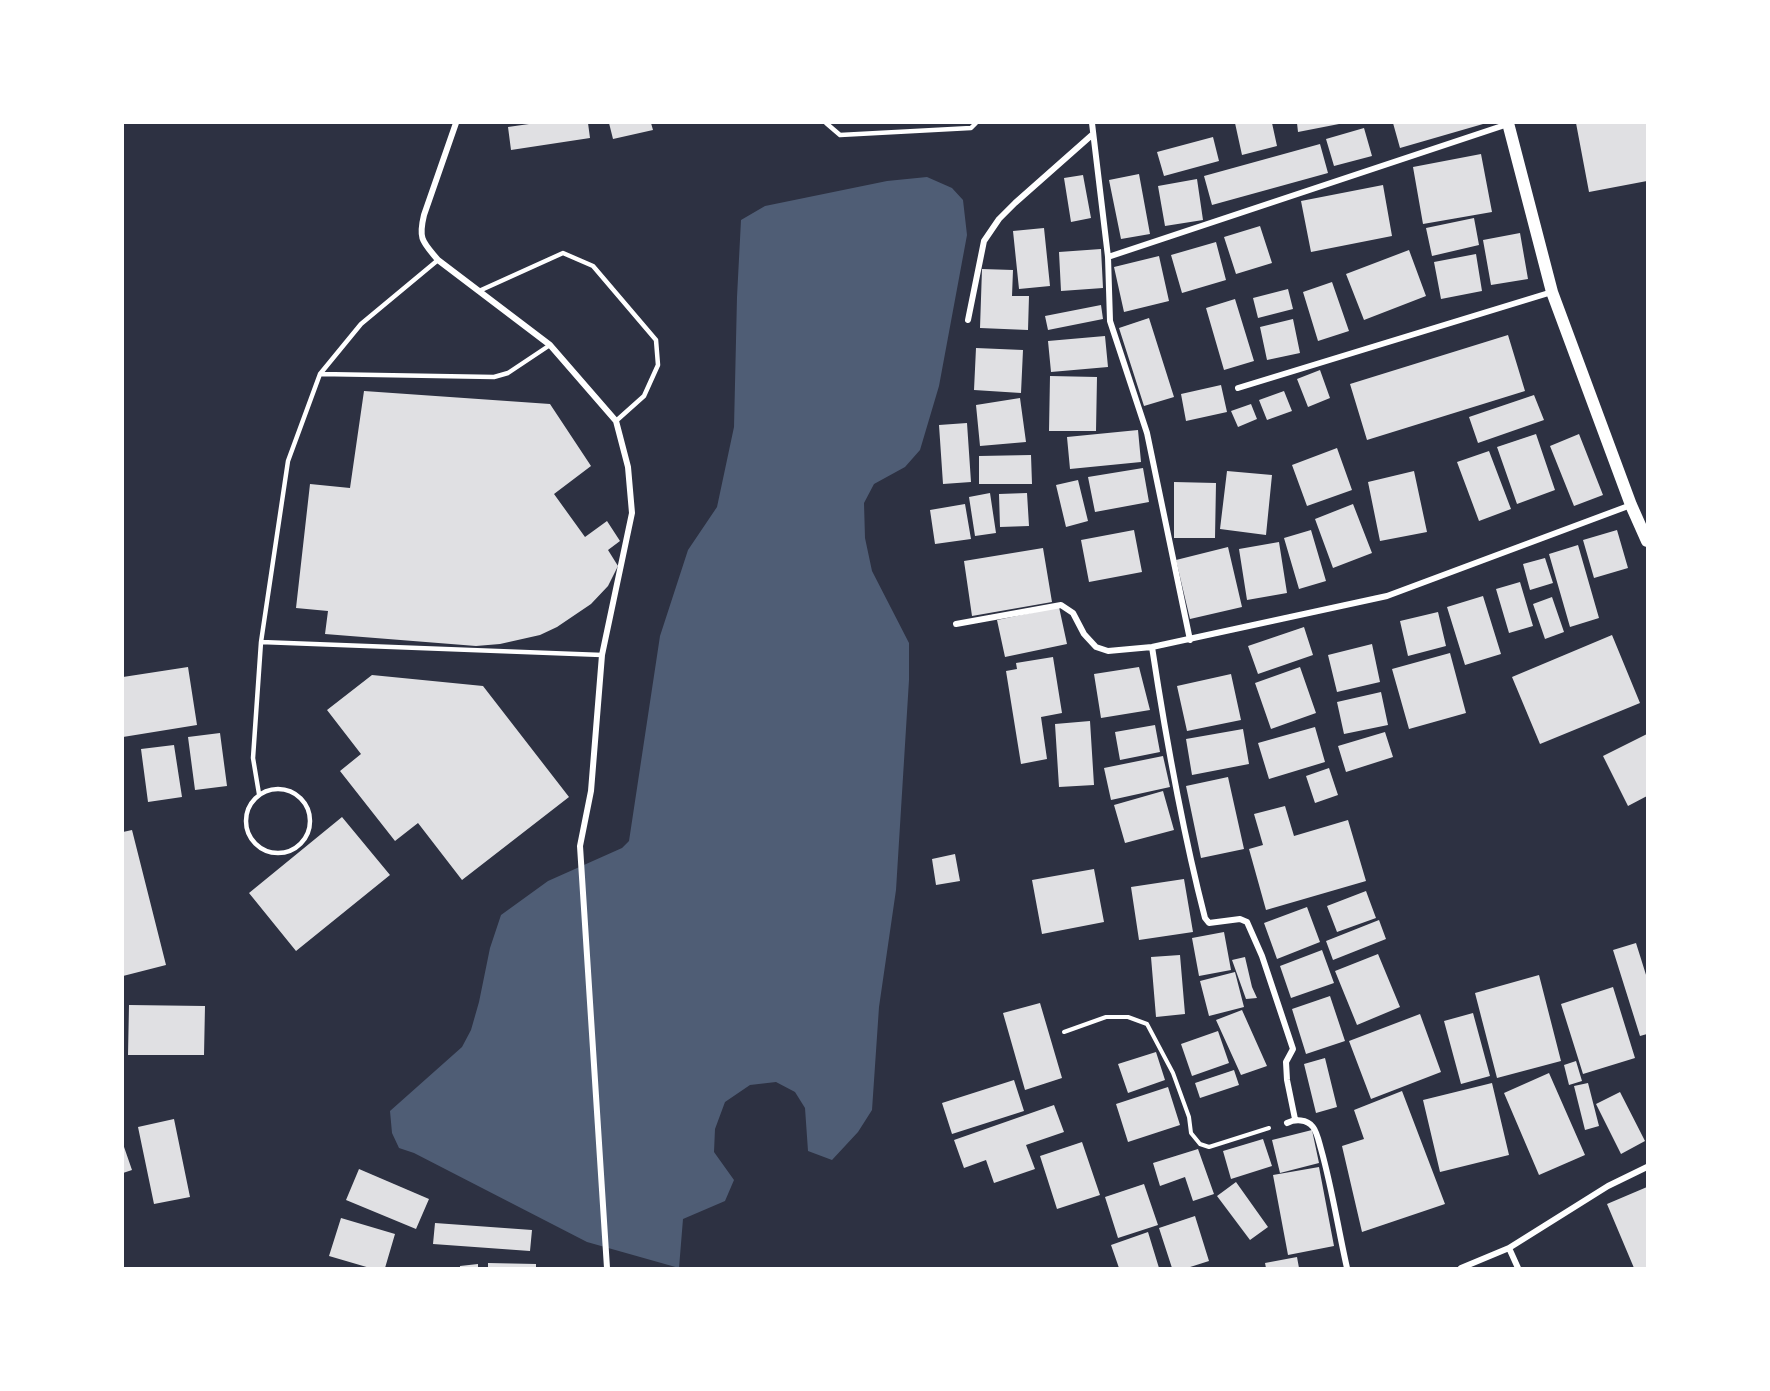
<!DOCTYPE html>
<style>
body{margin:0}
#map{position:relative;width:1770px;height:1391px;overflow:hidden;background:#2d3142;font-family:Manrope,sans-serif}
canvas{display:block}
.frame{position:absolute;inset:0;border:124px solid #fff;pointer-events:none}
</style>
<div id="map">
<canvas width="1770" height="1391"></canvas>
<div class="frame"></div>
</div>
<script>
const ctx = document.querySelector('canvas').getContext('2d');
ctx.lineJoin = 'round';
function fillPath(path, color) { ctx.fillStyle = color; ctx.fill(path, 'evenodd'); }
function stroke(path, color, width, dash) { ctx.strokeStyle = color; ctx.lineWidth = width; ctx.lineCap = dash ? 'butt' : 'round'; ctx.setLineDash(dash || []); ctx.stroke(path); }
const water = new Path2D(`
 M927 177 952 188 963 200 967 235 939 386 920 450 905 467 874 484 864 503 865 538 872 571 909 643V680L896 890 879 1007 872 1110 858 1132 832 1160 808 1151 805 1108 795 1092 776 1082 750 1085 725 1102 715 1129 714 1152 734 1180 725 1201 683 1219 679 1268 587 1242 414 1153 399 1148 392 1133 390 1111 462 1047 471 1030 479 1002 490 948 501 915 548 881 622 848 629 841 660 636 688 550 717 507 734 427 737 297 741 220 765 206 887 181Z`);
const building = new Path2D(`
 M536 123H588L590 138 511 150 508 127Z
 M609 123H651L653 130 613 139Z
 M1235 123H1272L1277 146 1242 155Z
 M1297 123H1339V124L1298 132Z
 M1393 123H1483V124L1400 148Z
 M1576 123H1647V181L1589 192Z
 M1364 128 1372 156 1334 166 1326 139Z
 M1213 137 1219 161 1164 176 1157 152Z
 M1320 144 1328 173 1212 205 1204 176Z
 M1481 154 1492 212 1423 224 1413 167Z
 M1139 174 1150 234 1121 239 1109 180Z
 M1083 175 1091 218 1071 222 1064 178Z
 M1197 179 1203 220 1165 226 1158 186Z
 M1383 185 1392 236 1311 252 1301 201Z
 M1474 218 1479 245 1432 256 1426 228Z
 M1260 226 1272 263 1236 274 1224 237Z
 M1044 228 1050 286 1019 289 1013 231Z
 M1520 233 1528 279 1491 285 1483 240Z
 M1216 242 1226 280 1182 293 1171 255Z
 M1101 249 1103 288 1061 291 1059 252Z
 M1409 250 1426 296 1364 320 1346 274Z
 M1476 254 1482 291 1441 299 1434 262Z
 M1159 256 1169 301 1124 312 1114 267Z
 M982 269 1013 270 1012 296H1029L1028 330 980 328Z
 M1332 282 1349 331 1318 341 1303 292Z
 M1288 289 1293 309 1258 318 1253 298Z
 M1235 299 1254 361 1224 370 1206 308Z
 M1101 305 1103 319 1048 330 1045 316Z
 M1149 318 1174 397 1144 406 1119 328Z
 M1293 319 1300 353 1267 360 1260 327Z
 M1508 335 1525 391 1367 440 1350 384Z
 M1105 336 1108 367 1051 372 1048 341Z
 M976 348 1023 350 1021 393 974 390Z
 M1320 370 1330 398 1308 407 1297 379Z
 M1050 376 1097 377 1096 431H1049Z
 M1221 385 1227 412 1186 421 1181 394Z
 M364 391 550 404 591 466 554 494 585 537 607 521 620 541 608 550 618 566 608 586 591 604 557 627 540 635 500 644 476 646 325 634 328 611 296 608 310 484 350 488Z
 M1284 391 1292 411 1267 420 1259 400Z
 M1534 395 1544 420 1478 443 1469 417Z
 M1020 398 1026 442 980 446 976 405Z
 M1251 404 1257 419 1238 427 1231 411Z
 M967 423 971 482 943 484 939 425Z
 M1138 430 1141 462 1070 469 1067 437Z
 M1536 434 1555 490 1517 504 1497 447Z
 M1579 434 1603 495 1574 506 1550 446Z
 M1337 448 1352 490 1307 506 1292 465Z
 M1489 451 1511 509 1479 521 1457 462Z
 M1031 455 1032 484H979V456Z
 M1143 468 1149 502 1095 512 1088 477Z
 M1227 471 1272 475 1266 535 1220 529Z
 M1414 471 1427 532 1380 541 1368 482Z
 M1078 480 1088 521 1066 527 1056 485Z
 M1174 482 1216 483 1215 538H1174Z
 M990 493 996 533 975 536 969 497Z
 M1027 493 1029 526 1000 527 999 494Z
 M965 504 971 539 935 544 930 510Z
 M1353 504 1372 553 1333 568 1315 519Z
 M1134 530 1142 572 1089 582 1081 540Z
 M1311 530 1326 581 1299 589 1284 538Z
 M1617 530 1628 568 1594 578 1583 540Z
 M1279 542 1287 593 1247 600 1239 549Z
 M1578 545 1599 618 1570 627 1549 554Z
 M1228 547 1242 607 1190 619 1176 560Z
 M1043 548 1052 602 972 616 964 561Z
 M1545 558 1553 583 1530 590 1523 564Z
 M1520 582 1533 626 1509 633 1496 589Z
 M1483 596 1501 654 1465 665 1447 607Z
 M1552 597 1564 632 1545 639 1533 604Z
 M1059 607 1067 644 1005 657 997 620Z
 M1438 612 1446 646 1408 656 1400 621Z
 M1304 627 1313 655 1258 674 1248 646Z
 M1612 635 1640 703 1540 744 1512 677Z
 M1372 644 1380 682 1337 692 1328 655Z
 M1450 653 1466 713 1409 729 1392 669Z
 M1053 657 1062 713 1041 717 1047 759 1021 764 1006 671 1017 669 1016 663Z
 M188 667 197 725 123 737V677Z
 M1139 667 1150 710 1101 718 1094 674Z
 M1300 667 1316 713 1271 729 1255 683Z
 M1231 674 1241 720 1187 731 1177 686Z
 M372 675 483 686 569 797 462 880 418 823 395 841 340 771 361 754 327 710Z
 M1381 692 1388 725 1344 734 1337 702Z
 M1090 721 1094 785 1059 787 1055 724Z
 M1155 725 1160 752 1120 760 1115 732Z
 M1315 727 1325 762 1269 779 1258 743Z
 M1243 729 1249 764 1192 775 1186 739Z
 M1385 732 1393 757 1346 772 1338 746Z
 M220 733 227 786 195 790 188 737Z
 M1647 734V796L1628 806 1603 756Z
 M174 745 182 797 148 802 141 749Z
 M1163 756 1170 787 1111 800 1104 768Z
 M1329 768 1338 795 1315 803 1306 776Z
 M1228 777 1244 849 1201 858 1186 786Z
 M1163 791 1174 830 1125 843 1114 805Z
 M1285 806 1294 836 1348 820 1366 881 1266 910 1249 849 1263 845 1254 814Z
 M342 817 390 875 296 951 249 893Z
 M132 830 166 965 123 976V832Z
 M955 854 960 881 936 885 932 859Z
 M1094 869 1104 922 1042 934 1032 880Z
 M1184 879 1193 932 1139 940 1131 887Z
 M1366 891 1376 918 1337 932 1327 906Z
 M1307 907 1320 942 1277 959 1264 923Z
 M1379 920 1386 939 1333 960 1326 941Z
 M1224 932 1231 970 1199 976 1192 938Z
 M1636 943 1647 978V1034L1640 1036 1613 950Z
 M1322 950 1334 983 1291 998 1280 966Z
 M1378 954 1400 1007 1357 1025 1335 971Z
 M1180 955 1185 1014 1156 1017 1151 957Z
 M1245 957 1252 987 1257 998 1246 999 1232 960Z
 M1235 972 1244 1007 1209 1016 1200 981Z
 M1539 975 1561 1061 1497 1078 1475 993Z
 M1613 987 1635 1058 1583 1074 1561 1004Z
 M1330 996 1345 1041 1306 1054 1292 1009Z
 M1040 1003 1062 1078 1025 1090 1003 1013Z
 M129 1005 205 1006 204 1055H128Z
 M1242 1010 1267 1066 1241 1075 1216 1020Z
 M1473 1013 1490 1076 1461 1084 1444 1021Z
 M1420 1014 1441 1072 1371 1099 1349 1041Z
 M1218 1031 1229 1063 1192 1076 1181 1044Z
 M1156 1052 1165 1080 1128 1093 1118 1064Z
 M1325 1058 1337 1107 1316 1113 1304 1064Z
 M1576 1061 1582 1081 1569 1085 1564 1065Z
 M1234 1070 1239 1085 1200 1098 1195 1083Z
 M1549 1073 1585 1155 1539 1175 1504 1093Z
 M1014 1080 1024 1111 952 1134 942 1103Z
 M1492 1083 1509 1155 1440 1172 1423 1100Z
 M1588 1083 1599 1126 1585 1130 1574 1086Z
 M1168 1087 1180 1125 1128 1142 1116 1104Z
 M1402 1091 1445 1204 1362 1232 1342 1146 1364 1139 1354 1110Z
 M1620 1092 1645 1141 1621 1154 1596 1104Z
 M1054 1105 1064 1132 1026 1145 1035 1169 994 1183 986 1160 964 1168 954 1140Z
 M174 1119 190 1197 154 1204 138 1127Z
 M1312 1130 1319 1163 1280 1173 1272 1140Z
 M1263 1139 1272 1166 1231 1179 1223 1151Z
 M1082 1142 1100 1195 1057 1209 1040 1156Z
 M123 1144 132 1170 123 1173Z
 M1198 1149 1214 1194 1193 1201 1185 1177 1160 1186 1153 1163Z
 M1319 1167 1334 1246 1288 1255 1273 1175Z
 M359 1169 429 1199 416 1229 346 1200Z
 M1236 1182 1268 1227 1250 1240 1217 1196Z
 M1144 1184 1158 1225 1118 1238 1105 1197Z
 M1647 1187V1268H1634L1607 1204Z
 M1195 1216 1209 1261 1187 1268H1172L1159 1228Z
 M341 1218 395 1234 385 1268H370L329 1256Z
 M435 1223 532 1230 530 1251 433 1244Z
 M1148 1232 1159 1268H1119L1111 1245Z
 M1297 1257 1299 1268H1266L1265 1263Z
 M488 1263 536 1264V1268H488Z
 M478 1264V1268H460V1266Z`);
const path = new Path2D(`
 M1064 1032 1106 1017H1128L1147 1024 1173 1073 1189 1117 1191 1133 1200 1144 1209 1147 1269 1128`);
const service = new Path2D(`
 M826 123 840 135 971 128 976 123
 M479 291 563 253 593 266 656 340 658 365 644 396 616 421
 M320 374 494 377 508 373 550 345
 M261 642 602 655
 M246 821a32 32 0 1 1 64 0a32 32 0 1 1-64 0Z
 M259 794 253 758 261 642 288 461 320 374 361 324 438 260`);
const minor = new Path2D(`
 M456 123 424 215C418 240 423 242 438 260L550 345 616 421 628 467 632 513 602 655 591 791 580 846 607 1268
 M1092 123 1108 257 1110 321 1147 433 1190 640
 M1108 257 1508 124
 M968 320 984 241 999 219 1015 203 1093 134
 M1238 388 1552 292
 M956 624 1061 605 1073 613 1084 634 1096 647 1108 651 1152 647 1387 596 1631 505
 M1152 647C1166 739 1182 829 1205 918L1209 923 1240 919 1247 922 1262 956 1293 1049 1286 1062 1287 1080 1295 1119
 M1287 1123C1295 1119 1307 1119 1313 1127 1317 1132 1319 1142 1321 1149 1332 1188 1338 1228 1347 1268
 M1509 1248 1518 1268
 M1461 1268 1509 1248 1608 1186 1647 1167`);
const secondary = new Path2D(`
 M1508 123 1552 292 1631 505 1647 541`);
fillPath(water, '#4f5d75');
fillPath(building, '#e0e0e3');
stroke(path, '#fff', 4);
stroke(service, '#fff', 4.5);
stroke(minor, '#fff', 6);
stroke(secondary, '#fff', 12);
</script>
